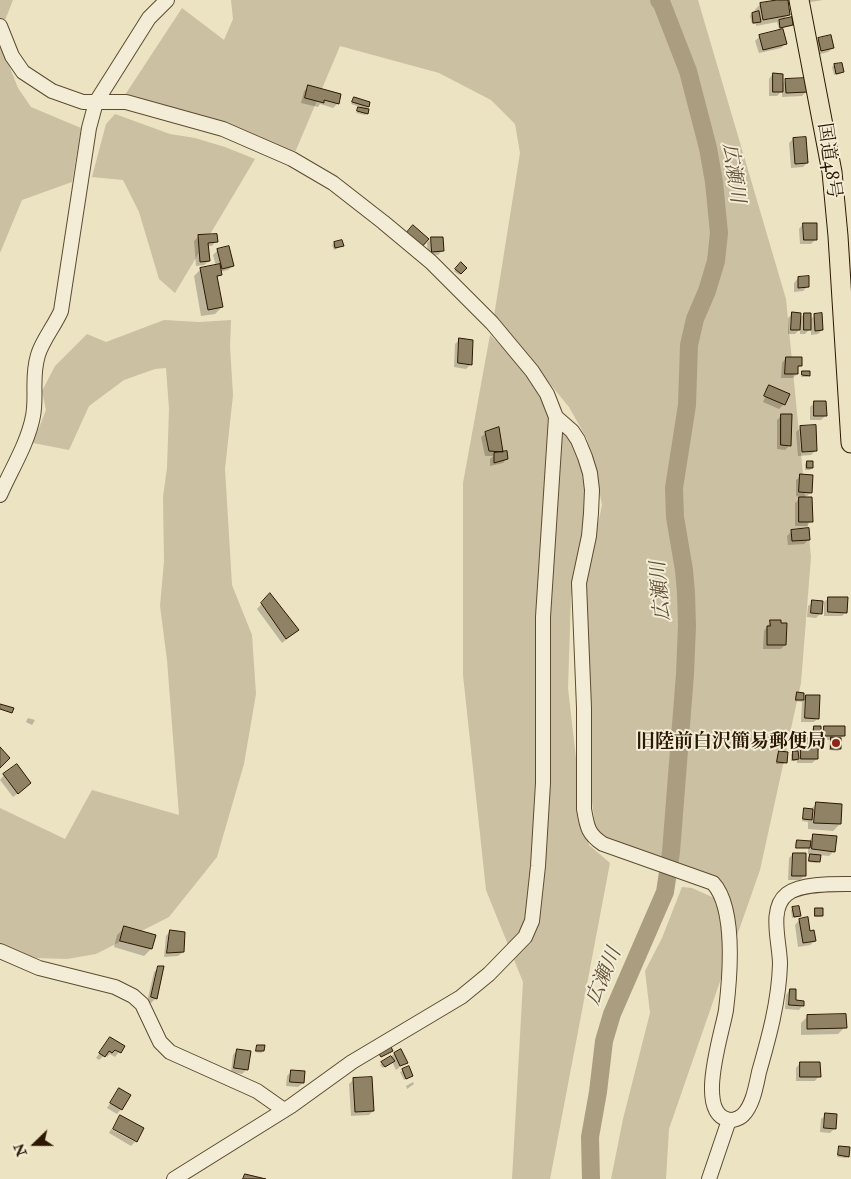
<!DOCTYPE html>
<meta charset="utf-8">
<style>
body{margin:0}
#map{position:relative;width:851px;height:1179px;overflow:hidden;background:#ece3c2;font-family:"IM FELL Double Pica",serif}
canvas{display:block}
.north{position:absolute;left:10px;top:1119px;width:50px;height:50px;-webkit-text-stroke:4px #f3edd7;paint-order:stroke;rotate:248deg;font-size:14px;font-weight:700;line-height:20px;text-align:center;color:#2c1801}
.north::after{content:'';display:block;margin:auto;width:18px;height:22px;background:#2c1801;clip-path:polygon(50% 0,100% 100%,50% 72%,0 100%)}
</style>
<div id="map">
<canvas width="851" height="1179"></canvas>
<div class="north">N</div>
</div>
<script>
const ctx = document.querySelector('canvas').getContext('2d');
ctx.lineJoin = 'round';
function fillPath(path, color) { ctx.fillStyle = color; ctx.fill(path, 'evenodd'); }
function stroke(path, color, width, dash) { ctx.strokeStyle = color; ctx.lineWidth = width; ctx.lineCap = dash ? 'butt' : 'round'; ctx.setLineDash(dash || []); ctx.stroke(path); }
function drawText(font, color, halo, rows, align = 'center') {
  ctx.font = font + ' "IM FELL Double Pica","Noto Serif JP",serif'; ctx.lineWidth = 4; ctx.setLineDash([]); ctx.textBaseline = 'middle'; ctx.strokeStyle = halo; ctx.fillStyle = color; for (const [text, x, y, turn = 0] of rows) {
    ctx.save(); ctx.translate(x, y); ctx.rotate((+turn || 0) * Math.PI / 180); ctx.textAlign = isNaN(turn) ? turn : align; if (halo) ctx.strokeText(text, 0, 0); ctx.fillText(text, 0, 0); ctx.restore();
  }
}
const green = new Path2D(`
 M0 0H13L4 23V53L18 88 31 107 81 128 72 182 22 200 0 253Z
 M231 0H698L786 299 811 557 801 683 760 870 732 950 729 898 724 888 693 881 619 858 603 846 595 826 586 753 585 588 602 505 595 469 587 439 569 407 494 316 520 153 515 124 491 100 439 73 340 46 291 162 123 98 182 8 224 40 233 19Z
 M115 114 170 134 195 138 225 147 255 159 175 293 159 279 139 212 123 180 92 177 106 124Z
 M164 320 199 322 231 320 230 347 233 395 225 469 232 585 252 635 256 694 244 764 217 857 169 917 96 954 67 959 36 958 0 946V808L65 839 92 790 179 815 167 660 160 606 164 561 163 497 167 468 169 409 166 368 155 369 124 380 89 406 69 450 33 443 46 410 42 391 55 366 87 334 106 342Z
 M490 335 520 365 584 459 588 522 571 597 568 688 583 820 589 845 610 863 550 1179H512L523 982 486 890 463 675V483Z
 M682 887 692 888 721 901 725 967 669 1129 666 1179H611L623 1119 650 1013 645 971 662 938Z`);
const shadow = new Path2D(`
 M787 0 789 14 783 20 792 25 790 26 779 29 777 22 756 26V24H752L750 16 760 4Z
 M809 0H823L810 2Z
 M760 36 786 43 781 48 759 53 755 41Z
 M819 39 833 48 828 52 817 55 814 43Z
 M834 65 842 72 840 74 834 75 832 67Z
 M773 74 782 85 786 80 806 92 802 96 782 97V91L777 96H769V79Z
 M309 87 338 103 333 108 320 104 318 107 301 103 304 91Z
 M354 98 368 107 365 110 367 113 365 115 356 113 360 107 351 104Z
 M793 139 807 163 803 167 791 168 789 143Z
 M803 224 816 239 811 244H800L799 229Z
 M198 237 216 241 212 246H207L209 261 204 265 196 266 194 241Z
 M432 238 443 250 438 255H428L427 243Z
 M334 243 342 246 334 250 332 245Z
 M218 250 233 266 228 270 220 272V275L217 278 222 307 215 314 201 316 194 276 201 269 216 266 213 255Z
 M461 264 465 268 459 275 454 271Z
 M798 278 808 286 803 291 794 292V283Z
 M793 313 800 318 804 314 810 320 815 315 822 330 818 334 811 335V328L805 334H800V329L795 334H788V318Z
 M460 339 471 364 466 369 454 367 455 344Z
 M786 358 801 365 797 369V374L793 378H781L782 363Z
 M803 372 809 375 807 377H801Z
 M769 386 784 404 779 409 763 402 768 390H765Z
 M815 402 826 415 821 420H810V407Z
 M782 415 790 445 785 450 777 449V420Z
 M801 427 816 450 811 455 798 456 796 432Z
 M498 428 502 453 507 458 503 463 490 466V459L493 456H485L481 437 486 433Z
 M807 462 812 468 810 470H805V464Z
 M801 476 811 492 805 498 796 496V480Z
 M799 499 811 521 807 526H795V503Z
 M792 531 809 539 804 544 788 545 787 536Z
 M270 595 293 634 282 643 257 609Z
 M829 598 846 612 842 616H824V602Z
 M813 602 821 613 816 618 807 617 808 606Z
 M771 621 785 645 781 649H763L764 631Z
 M797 694 803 700 807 696 818 718 814 722H801L802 702 795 701V696Z
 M28 718 35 720 32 725 26 722Z
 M814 727 819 732 818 734H812V729Z
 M825 727 844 735 840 740V749L838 751 829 750 830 740H820V732Z
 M792 736H797L795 741H790Z
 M769 737 777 745 775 747H767V739Z
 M801 739 813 743 820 749 817 752V759L812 763H797V761H791V754L797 752V744Z
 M779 752 786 762 784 764H776L777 754Z
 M4 775 25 788 13 797 0 780Z
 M816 804 840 824 833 831 808 829V822L802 821 803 811 805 810H810Z
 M813 835 834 851 829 856 820 855 817 863 808 862V857L812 854H808V850L795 849 808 850V847L795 846V843L797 841 809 842Z
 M793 854 804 876 800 880H788L789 858Z
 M793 909 799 915 797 917 792 918 791 910Z
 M816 910 822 915 820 917H814V912Z
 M799 920 815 941 810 945 798 947 795 925Z
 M124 928 151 949 144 956 114 947 117 935Z
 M170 931 183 952 178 956 164 957 166 936Z
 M159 968 156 998 151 1003 147 1002 154 972Z
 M790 990 795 1001 803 1005 799 1010 785 1009 786 995Z
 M808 1016 845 1027 838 1034 801 1035V1023Z
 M110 1038 123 1047 115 1057 110 1054 107 1057 105 1055 99 1060 96 1058Z
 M257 1046 263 1051 261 1053 255 1052Z
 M237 1050 247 1069 242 1074 231 1072 233 1055Z
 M394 1054 406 1062 396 1070 392 1062 383 1068 380 1065Z
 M800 1063 819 1076 815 1081H796V1068Z
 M408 1068 411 1076 404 1080 400 1072Z
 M292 1071 303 1083 298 1087 286 1086 287 1076Z
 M354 1079 373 1111 369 1115 351 1116 349 1084Z
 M413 1082 414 1084 407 1089 406 1086Z
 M119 1090 121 1109 117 1114 107 1108Z
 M826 1115 835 1128 830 1133 820 1132 821 1119Z
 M111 1129 135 1142 131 1146 109 1133Z
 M840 1147 848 1156 846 1158 837 1157Z`);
const river = new Path2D(`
 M591 1179 590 1137 598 1092 604 1041 612 1014 665 892 671 852 685 674 687 626 686 593 684 570 675 517 674 488 687 405 689 345 695 319 707 291 716 261 719 233 714 182 708 148 688 71 662 4 659 0`);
const building = new Path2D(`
 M777 0H788L790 15 763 20 760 3Z
 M759 11 761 22 753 23 752 13Z
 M792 17 793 25 780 28 779 20Z
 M783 29 787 44 763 50 759 35Z
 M831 35 834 48 821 51 818 38Z
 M842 63 844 72 836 74 834 64Z
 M773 73 783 74V92H773Z
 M807 78 808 92 786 93 785 79Z
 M308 85 341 94 339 104 324 100V103L305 98Z
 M354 97 370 102 369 107 352 102Z
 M358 107 369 109 368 114 357 111Z
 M806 137 808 163 795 164 793 138Z
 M803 223H817V240H804Z
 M413 225 429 239 420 249 404 236Z
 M217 234 218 242 208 243 210 261 200 262 198 235Z
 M431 237H443L444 251 432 252Z
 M342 240 344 246 335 248 334 242Z
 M229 246 234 266 222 269 217 249Z
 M461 262 467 268 461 274 455 269Z
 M220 264 222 275 217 276 223 307 208 310 200 268Z
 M809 276V287L798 288V277Z
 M792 312 801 313 800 330H791Z
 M804 313H811V330H804Z
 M822 313 823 330 815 331 814 314Z
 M459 338 473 340 472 365 458 363Z
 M786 357H802V366H798V374H785Z
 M802 371H810V376L802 375Z
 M769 385 790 394 785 405 764 396Z
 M814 401H826L827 416H814Z
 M781 414H792L791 446 781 445Z
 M816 425 817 451 802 452 800 426Z
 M499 427 503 452 489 451 485 432Z
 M507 451 508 459 494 463V453Z
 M807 461H813V468H807Z
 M800 474 813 475 812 493 799 492Z
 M799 497H812L813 522H799Z
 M809 528 810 540 792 541 791 530Z
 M270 593 299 630 286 639 261 603Z
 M828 597H848L847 613 828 612Z
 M812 600 823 601 822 614 811 613Z
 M770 620H781V623H787L786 645H767V626H770Z
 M797 692 804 693V700H796Z
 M806 695H820L819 719 805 718Z
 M0 704 14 708 12 713 0 709Z
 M814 726H821V733H814Z
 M824 726H845V736H824Z
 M769 736H778V746H769Z
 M831 737 841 738V749H831Z
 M801 738H814V741H821V749H818V759H801Z
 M0 747 10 758 0 768Z
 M779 751 788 752 787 763 777 762Z
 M793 751H798L799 759 793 760Z
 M17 764 31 783 18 794 3 774Z
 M816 802 842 804 841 824 814 823Z
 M804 808 813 809 812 820 803 819Z
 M813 834 837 836 835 852 812 849Z
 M797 840 811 841 810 848H796Z
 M793 853H806V876H792Z
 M810 854 821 855 820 862 809 861Z
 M799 906 801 916 794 917 792 907Z
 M815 908H823V916H815Z
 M808 917 810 931 814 930 816 941 803 943 799 919Z
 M124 926 156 935 152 949 120 941Z
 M170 930 185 932 184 952 167 953Z
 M158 966H164L157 999 151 997Z
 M790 989H796V1000L804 1001V1006L789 1005Z
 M846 1014 847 1028 807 1029V1015Z
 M110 1037 125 1046 121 1053 115 1050 112 1053 109 1051 105 1057 99 1053Z
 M257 1045H265L264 1051H256Z
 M391 1047 393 1051 381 1057 378 1052Z
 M237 1049 251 1051 248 1070 234 1068Z
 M401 1049 408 1063 400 1066 394 1053Z
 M391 1056 395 1061 385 1067 381 1062Z
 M800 1062H820L821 1077H800Z
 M409 1066 413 1076 406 1079 402 1069Z
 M291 1070 305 1071 304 1083 290 1082Z
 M372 1077 374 1111 355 1112 353 1078Z
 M119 1088 131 1095 122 1110 110 1103Z
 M825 1113 837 1114 836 1129 824 1128Z
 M120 1115 144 1128 137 1142 113 1129Z
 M839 1146 850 1147 849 1157 838 1155Z
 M245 1174 266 1179H243Z`);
const minor = new Path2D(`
 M0 26 12 56 23 72 52 91 83 102H126L223 129 292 159 333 183 383 222 431 262 492 323 532 371 547 394 556 417 572 431 578 440 585 457 590 473 592 490 591 513 589 536 579 583 584 708V809C587 827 588 834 603 844L713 883C736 908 730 977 726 1010 723 1031 692 1120 733 1120 737 1119 740 1118 743 1115 753 1105 756 1086 759 1072 769 1037 779 1001 780 964 780 943 768 909 787 894 801 883 835 884 851 884
 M0 495C11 470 28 443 33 416 37 395 31 378 38 355 42 341 55 325 61 311L89 128 96 102 149 18 167 0
 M0 951 39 968 115 987 133 996 142 1004 160 1042 170 1052 257 1091 284 1110
 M174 1179 291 1106 352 1062 461 997 489 974 525 937 532 921 538 866 543 783V617L556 417
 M709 1179 729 1120`);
const highway = new Path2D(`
 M799 0 832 172 838 236 851 443`);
const markers = [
 [836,743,5,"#8f2418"]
];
const streetNames = [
 ["国道48号",828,161,82]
];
const poiNames = [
 ["旧陸前白沢簡易郵便局",826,743]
];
const waterNames = [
 ["広瀬川",732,173,82],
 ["広瀬川",662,591,-95],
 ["広瀬川",605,977,-67]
];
fillPath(green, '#cbc0a1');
fillPath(shadow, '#0003');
stroke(river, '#ab9e80', 18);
fillPath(building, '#908265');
stroke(building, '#2c1801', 1);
stroke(minor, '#5c4b31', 16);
stroke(highway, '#2c1801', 21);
stroke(minor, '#f3edd7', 14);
stroke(highway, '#ece3c2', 19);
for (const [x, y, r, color] of markers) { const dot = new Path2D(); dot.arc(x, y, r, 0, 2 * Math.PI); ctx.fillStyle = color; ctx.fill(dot); stroke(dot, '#f3edd7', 2); }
drawText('19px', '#2c1801', '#f3edd7', streetNames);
drawText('bold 19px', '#2c1801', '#f3edd7', poiNames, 'right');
drawText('italic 20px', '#5f4e34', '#f3edd7', waterNames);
</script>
